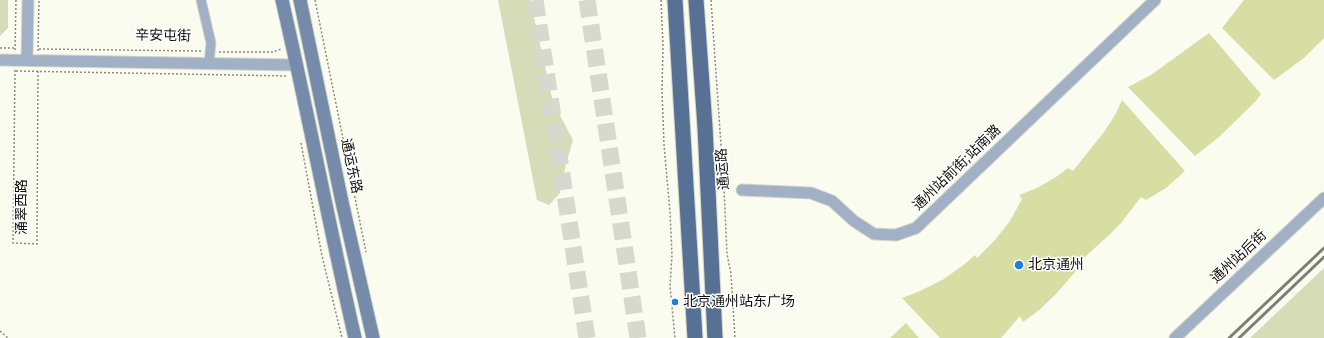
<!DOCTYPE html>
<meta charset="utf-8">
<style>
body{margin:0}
canvas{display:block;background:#fafcf0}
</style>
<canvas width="1324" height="338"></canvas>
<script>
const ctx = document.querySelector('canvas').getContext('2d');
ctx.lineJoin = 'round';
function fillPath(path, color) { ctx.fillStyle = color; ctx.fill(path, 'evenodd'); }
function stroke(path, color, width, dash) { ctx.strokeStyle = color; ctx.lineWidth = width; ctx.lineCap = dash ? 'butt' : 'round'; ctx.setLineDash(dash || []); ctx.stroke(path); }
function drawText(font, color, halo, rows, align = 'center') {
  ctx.font = font + ' "Open Sans","Noto Sans SC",sans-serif'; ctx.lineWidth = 3; ctx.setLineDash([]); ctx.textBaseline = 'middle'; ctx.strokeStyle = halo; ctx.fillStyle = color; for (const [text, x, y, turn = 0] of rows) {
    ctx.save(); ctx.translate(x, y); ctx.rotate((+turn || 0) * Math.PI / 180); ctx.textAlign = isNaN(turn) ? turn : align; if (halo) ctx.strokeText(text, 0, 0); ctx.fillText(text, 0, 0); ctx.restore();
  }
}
const green = new Path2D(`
 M0 0H8V28L0 36Z
 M498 0H530L553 102 573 140 566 164 560 193 549 205 537 200Z
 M1324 268V338H1250Z`);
const building = new Path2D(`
 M1244 0H1324V38L1304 58 1274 80 1222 28Z
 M1209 33 1261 94 1256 101 1219 137 1195 156 1128 87 1151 75Z
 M1122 100 1185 171 1166 188 1146 200 1141 197 1121 223 1109 235 1086 256 1070 265 1076 271 1056 294 1038 311 1023 322 1020 316 1001 338H940L902 298 920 291 944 279 966 263 975 255 977 258 995 240 1010 221 1022 199 1019 195 1037 188 1056 177 1068 168 1073 171 1104 132 1115 115Z
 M906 323 919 338H890Z`);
const motorwayTunnel = new Path2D(`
 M535 0 587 338
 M587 0 638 338`);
const path = new Path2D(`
 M315 0 366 252
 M661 0 663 45 662 90 664 145 670 212 672 255 670 286 675 338
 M711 0 724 189 727 254 731 274 735 338
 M0 48H15
 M39 49 201 51
 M15 50 16 0
 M38 51 39 0
 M219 52H273L281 49
 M15 70 13 243 37 244 38 71
 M16 71 288 76
 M301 143 322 256 342 338
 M0 331 8 338`);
const minor = new Path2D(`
 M201 0 211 43 209 63`);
const tertiary = new Path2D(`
 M0 60 297 65
 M27 60 28 0
 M742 190 811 193 832 201 854 221 874 234 896 235 916 228 1155 0
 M1175 338 1324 198`);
const secondary = new Path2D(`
 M282 0C308 112 329 226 355 338
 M300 0 342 202 373 338`);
const primary = new Path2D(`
 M675 0 695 338
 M696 0 705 127 715 338`);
const rail = new Path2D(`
 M1229 338 1324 248
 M1239 338 1324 257`);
const markers = [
 [1019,265,5,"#1d7be5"],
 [675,302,4,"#1d7be5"]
];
const streetNames = [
 ["辛安屯街",163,36,1],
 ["通运东路",351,166,78],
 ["通州站前街;站南潞",957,168,-44],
 ["通运路",723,169,-94],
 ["涌翠西路",22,207,-90],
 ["通州站后街",1239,257,-43]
];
const poiNames = [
 ["北京通州",1028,265],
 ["北京通州站东广场",683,302]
];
fillPath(green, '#d6dbb8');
fillPath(building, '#d6dea4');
stroke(motorwayTunnel, '#d7d8ce', 17, [17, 8]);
stroke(minor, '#d4d6cb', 11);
stroke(tertiary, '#d4d6cb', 13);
stroke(secondary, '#d4d6cb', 15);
stroke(primary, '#d4d6cb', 17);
stroke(path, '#8a8b83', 1.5, [2, 2]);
stroke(minor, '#a1b0c4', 9);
stroke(tertiary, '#a1b0c4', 11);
stroke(secondary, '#758ba9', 13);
stroke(primary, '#567194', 15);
stroke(rail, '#7d7e76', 3);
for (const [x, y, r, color] of markers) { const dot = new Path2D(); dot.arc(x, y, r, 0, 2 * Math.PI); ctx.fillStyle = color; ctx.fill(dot); stroke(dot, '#fff', 1.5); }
drawText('14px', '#0f0f0b', '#fff', streetNames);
drawText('14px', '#0f0f0b', '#fff', poiNames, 'left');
</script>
